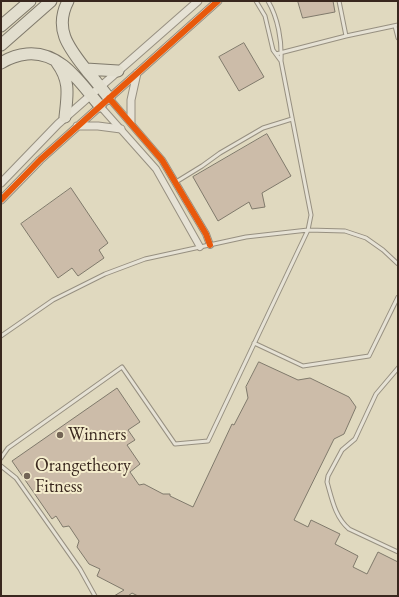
<!DOCTYPE html>
<style>
body{margin:0}
#map{position:relative;width:399px;height:597px;overflow:hidden;background:#e0d9bf;font-family:"EB Garamond",serif}
canvas{display:block}
.frame{position:absolute;inset:0;border:2px solid #39271e;pointer-events:none}
</style>
<div id="map">
<canvas width="399" height="597"></canvas>
<div class="frame"></div>
</div>
<script>
const ctx = document.querySelector('canvas').getContext('2d');
ctx.lineJoin = 'round';
function fillPath(path, color) { ctx.fillStyle = color; ctx.fill(path, 'evenodd'); }
function stroke(path, color, width, dash) { ctx.strokeStyle = color; ctx.lineWidth = width; ctx.lineCap = dash ? 'butt' : 'round'; ctx.setLineDash(dash || []); ctx.stroke(path); }
function drawText(font, color, halo, rows, align = 'center') {
  ctx.font = font + ' "EB Garamond",serif'; ctx.lineWidth = 4; ctx.setLineDash([]); ctx.textBaseline = 'middle'; ctx.strokeStyle = halo; ctx.fillStyle = color; for (const [text, x, y, turn = 0] of rows) {
    ctx.save(); ctx.translate(x, y); ctx.rotate((+turn || 0) * Math.PI / 180); ctx.textAlign = isNaN(turn) ? turn : align; if (halo) ctx.strokeText(text, 0, 0); ctx.fillText(text, 0, 0); ctx.restore();
  }
}
const building = new Path2D(`
 M298 1H333L335 12 303 18Z
 M244 43 264 77 239 91 219 57Z
 M267 134 291 176 262 193 265 207 252 209 249 202 218 221 193 177Z
 M71 188 108 243 99 250 104 258 78 276 72 268 58 278 21 224Z
 M259 362 298 380 310 378 349 397 356 407 344 434 334 439 294 520 308 527 311 520 340 534 335 544 358 556 353 567 367 574 378 552 398 562V596H138L132 593 128 596H114L124 590 97 576 100 569 89 564 77 547 79 541 69 526 63 527 56 516 52 519 12 461 117 388 140 422 128 430 135 440 127 445 140 464 130 472 139 485 144 484 163 494H170V496L193 507 232 424 234 425 248 398 246 387Z`);
const service = new Path2D(`
 M256 1 265 16 273 50 281 61
 M339 1 346 36
 M395 26 398 38
 M276 54 346 36 398 25
 M176 182 202 166 220 153 263 128 292 119
 M1 336 53 300 105 274 145 259 246 237 308 230 345 231 366 238 383 250 398 264
 M254 343 303 366 369 356 398 297
 M398 368 376 394 355 439 342 450 328 476 327 482C332 499 335 517 349 529L398 552
 M1 458 8 448 122 367 175 444 208 441 308 230 311 215 281 61C282 41 278 18 268 1
 M1 466 16 478 80 569 95 596`);
const minor = new Path2D(`
 M109 98 162 160 206 234 210 245
 M100 106 156 169 200 247`);
const tertiary = new Path2D(`
 M131 122V100L137 73
 M77 126H98L121 129
 M1 183 58 124 198 1
 M1 200 40 160 218 1`);
const motorway = new Path2D(`
 M68 1C53 30 70 49 87 71 95 80 102 89 109 98
 M1 26 30 1
 M1 45 51 1
 M1 63C9 58 17 55 27 54 61 51 80 83 100 106
 M57 63C71 82 67 96 65 117
 M86 69 118 71`);
const cycleway = new Path2D(`
 M109 98 162 160 206 234 210 245
 M1 200 40 160 218 1`);
const markers = [
 [60,435,4,"#736556"],
 [27,476,4,"#736556"]
];
const poiNames = [
 ["Winners",68,435],
 ["Orangetheory",35,466],
 ["Fitness",35,487]
];
fillPath(building, '#ccbca9');
stroke(building, '#7f796b', 1);
stroke(service, '#979081', 5);
stroke(minor, '#979081', 8);
stroke(tertiary, '#979081', 9);
stroke(motorway, '#7f796b', 13);
stroke(service, '#e6e2d5', 3);
stroke(minor, '#e6e2d5', 6);
stroke(tertiary, '#e6e2d5', 7);
stroke(motorway, '#e2dece', 11);
stroke(cycleway, '#e8590c', 6);
for (const [x, y, r, color] of markers) { const dot = new Path2D(); dot.arc(x, y, r, 0, 2 * Math.PI); ctx.fillStyle = color; ctx.fill(dot); stroke(dot, '#f4eccc', 1.5); }
drawText('18px', '#39271e', '#f4eccc', poiNames, 'left');
</script>
